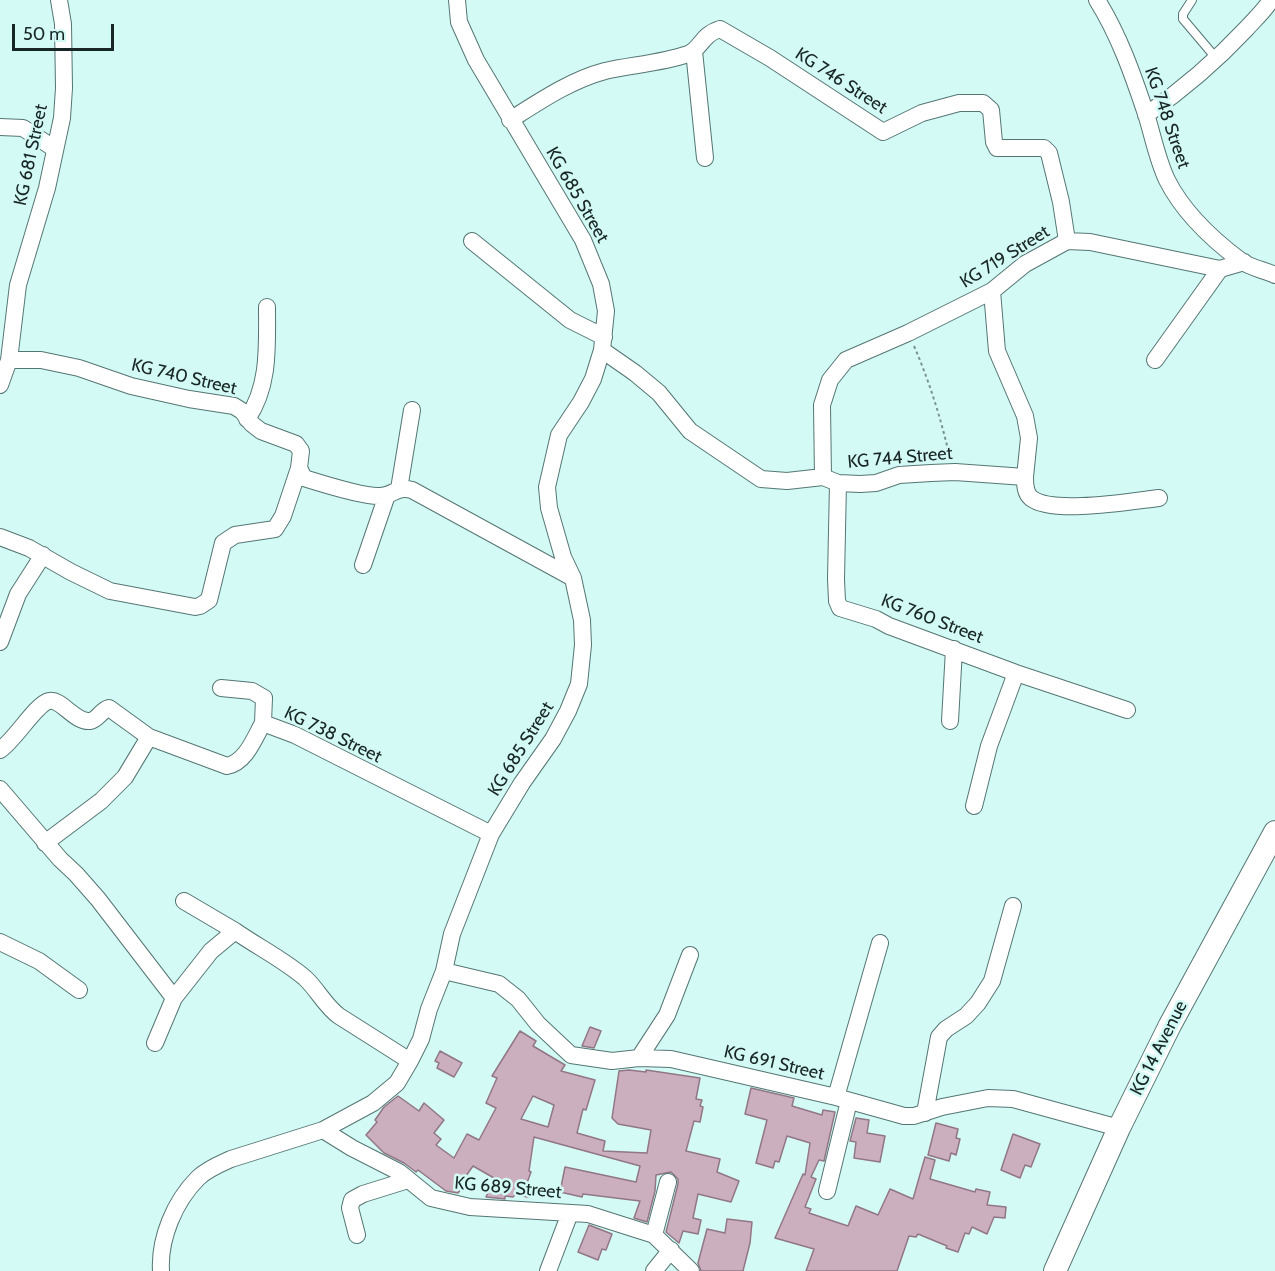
<!DOCTYPE html>
<style>
body{margin:0}
#map{position:relative;width:1275px;height:1271px;overflow:hidden;background:#d4faf6;font-family:Cabin,sans-serif}
canvas{display:block}
.scale{position:absolute;left:12px;top:24px;width:102px;height:27px;box-sizing:border-box;border:3px solid #182726;border-top:0;padding-left:8px;font-size:18px;line-height:21px;white-space:nowrap;color:#182726;-webkit-text-stroke:4px #d4faf6;paint-order:stroke}
</style>
<div id="map">
<canvas width="1275" height="1271"></canvas>
<div class="scale">50 m</div>
</div>
<script>
const ctx = document.querySelector('canvas').getContext('2d');
ctx.lineJoin = 'round';
function fillPath(path, color) { ctx.fillStyle = color; ctx.fill(path, 'evenodd'); }
function stroke(path, color, width, dash) { ctx.strokeStyle = color; ctx.lineWidth = width; ctx.lineCap = dash ? 'butt' : 'round'; ctx.setLineDash(dash || []); ctx.stroke(path); }
function drawText(font, color, halo, rows, align = 'center') {
  ctx.font = font + ' Cabin,sans-serif'; ctx.lineWidth = 5; ctx.setLineDash([]); ctx.textBaseline = 'middle'; ctx.strokeStyle = halo; ctx.fillStyle = color; for (const [text, x, y, turn = 0] of rows) {
    ctx.save(); ctx.translate(x, y); ctx.rotate((+turn || 0) * Math.PI / 180); ctx.textAlign = isNaN(turn) ? turn : align; if (halo) ctx.strokeText(text, 0, 0); ctx.fillText(text, 0, 0); ctx.restore();
  }
}
const building = new Path2D(`
 M590 1027 601 1031 594 1048 582 1046Z
 M520 1031 536 1041 533 1046 565 1065 561 1071 595 1080 586 1110 583 1109 577 1133 605 1141 603 1151 647 1153 651 1130 618 1124 612 1118 619 1071 629 1070 646 1072V1070L700 1078 696 1099 702 1100 700 1106 703 1107 700 1122 694 1121 686 1151 720 1159 717 1172 739 1181 731 1202 698 1194 693 1218 701 1220 698 1234 683 1231 679 1243 666 1232 678 1184V1179L671 1172 656 1175 655 1191 647 1222 634 1218 640 1201 583 1194 582 1197 560 1192 565 1167 636 1182 640 1166 534 1137 529 1171 531 1172 527 1183 530 1184 528 1197 515 1195 513 1197 505 1196V1199L486 1197 494 1178 473 1166 461 1183 464 1185 458 1193 446 1191 418 1170 416 1172 404 1163 384 1153 366 1135 377 1122 375 1120 384 1107 398 1096 419 1111 424 1103 444 1120 434 1133 441 1139 436 1145 454 1158 467 1134 479 1140 496 1108 486 1103 497 1078 492 1076ZM533 1096 554 1105 548 1127 521 1119Z
 M440 1051 462 1063 454 1077 437 1068 439 1063 435 1061Z
 M751 1088 794 1098 792 1106 822 1115 823 1110 835 1112 824 1161 819 1160 811 1177 816 1179 805 1207 811 1209 809 1213 848 1226 856 1206 878 1215 890 1189 913 1199 925 1157 935 1160 930 1179 975 1192 976 1189 990 1192 987 1205 1006 1207 1005 1218 994 1217 987 1234 972 1227 969 1234 965 1233 958 1252 946 1248 947 1246 918 1234 916 1237 909 1236 897 1271H806L814 1249 775 1238 803 1174 805 1175 810 1143 787 1136 779 1162 775 1161 773 1168 756 1163 767 1120 745 1114Z
 M856 1118 869 1120 867 1133 885 1136 880 1162 854 1158 856 1142 850 1141Z
 M936 1123 958 1129 956 1138 960 1139 956 1155 951 1153 949 1161 928 1155Z
 M1013 1134 1040 1144 1031 1167 1025 1165 1020 1178 1001 1170Z
 M727 1219 752 1222 750 1243 743 1271H701L698 1263 707 1229 725 1233Z
 M589 1225 612 1234 606 1250 602 1249 598 1260 578 1252Z`);
const path = new Path2D(`
 M914 346C930 383 941 419 950 458`);
const service = new Path2D(`
 M1192 0 1183 14V19L1216 58`);
const minor = new Path2D(`
 M1097 0C1119 35 1133 75 1146 114 1153 136 1157 159 1167 180 1183 212 1213 240 1241 261 1251 268 1264 270 1275 275
 M694 51 705 158
 M1146 115C1182 90 1216 61 1246 29 1255 19 1264 11 1271 0
 M510 120C540 101 571 80 605 71 632 65 662 63 688 54 701 49 701 35 720 29L770 58 883 132 922 113 959 103H983L991 110 994 142 997 148H1044L1049 153 1061 202 1067 241
 M0 127 23 128 55 149
 M472 241 570 320 604 337
 M992 291 997 351 1025 416 1029 438 1025 477
 M602 350 635 373 659 393 690 431 761 479 787 481 823 477 838 483 860 484 876 483 899 475 931 473 955 472 1025 477C1025 485 1025 493 1031 498 1052 515 1132 501 1159 498
 M9 360H41L79 368 131 386 189 399 234 406 242 411 252 424 261 431 296 444 301 451 299 468 304 478C320 483 364 497 380 496 393 496 396 486 412 490L573 578
 M1155 360 1220 269
 M0 385 9 360 18 285 47 188 62 118 64 88 63 24 59 0
 M247 419C270 386 267 345 267 307
 M823 477 822 405 830 380 846 360 908 333 992 291 1025 264 1067 241 1090 242 1220 269 1244 262
 M838 483 836 579 837 601 840 608 876 619 889 626 1016 673 1127 710
 M399 489 412 410
 M0 537 29 548 71 572 110 591 195 607 200 606 209 600 223 543 235 535 275 529 283 516 299 468
 M363 565 387 495
 M0 642 18 594 43 555
 M221 688 252 691 264 698 263 723
 M950 721 954 649
 M0 750C15 740 36 704 49 701 61 698 75 723 90 721 98 720 101 710 109 708L149 737 227 766C246 762 254 739 263 723L295 735 491 834
 M0 789 60 859 76 874 98 899 174 998
 M974 806 989 746 1016 673
 M45 843 101 801 125 777 149 737
 M184 901 235 931
 M0 942 39 961 79 990
 M444 971 499 984 518 999 538 1024 571 1055 612 1061 639 1058 671 1059 836 1097 904 1116H914L942 1107 988 1098 1013 1099 1119 1128
 M155 1043 174 998 211 951 235 931C258 947 284 960 305 978 318 990 325 1006 339 1016L410 1061
 M639 1058 667 1015 690 955
 M836 1097 880 943
 M925 1113 939 1037 946 1029 966 1016 978 1003 992 981 1013 906
 M323 1130 352 1148 399 1172 431 1198 470 1207 588 1214 654 1235 691 1271
 M827 1191 849 1101
 M357 1235 350 1208 352 1200 363 1194 408 1180
 M654 1235 668 1182
 M161 1271C159 1238 175 1201 198 1178 207 1169 220 1164 231 1159L323 1130 373 1103 397 1083 410 1061 421 1039 429 1009 444 971 452 934 491 834 522 783 553 739 568 711 579 684 583 645 582 620 573 578 563 557 549 508 547 487 559 435 581 402 593 379 602 350 606 311 601 284 583 240 476 60 459 22 457 0
 M548 1271 570 1213
 M654 1271 671 1250`);
const secondary = new Path2D(`
 M1055 1271 1119 1128 1170 1025 1275 832`);
const streetNames = [
 ["KG 746 Street",841,81,33],
 ["KG 748 Street",1167,118,71],
 ["KG 681 Street",31,155,-78],
 ["KG 685 Street",577,195,60],
 ["KG 719 Street",1005,257,-32],
 ["KG 740 Street",184,377,13],
 ["KG 744 Street",900,458,-5],
 ["KG 760 Street",932,619,21],
 ["KG 738 Street",333,735,26],
 ["KG 685 Street",521,749,-58],
 ["KG 14 Avenue",1159,1048,-63],
 ["KG 691 Street",774,1063,13],
 ["KG 689 Street",508,1188,5]
];
fillPath(building, '#ccafbf');
stroke(building, '#917786', 1.5);
stroke(service, '#547673', 10);
stroke(minor, '#547673', 18);
stroke(secondary, '#547673', 24);
stroke(path, '#799491', 2, [3, 3]);
stroke(service, '#fff', 8);
stroke(minor, '#fff', 16);
stroke(secondary, '#fff', 22);
drawText('18px', '#182726', '#d4faf6', streetNames);
</script>
